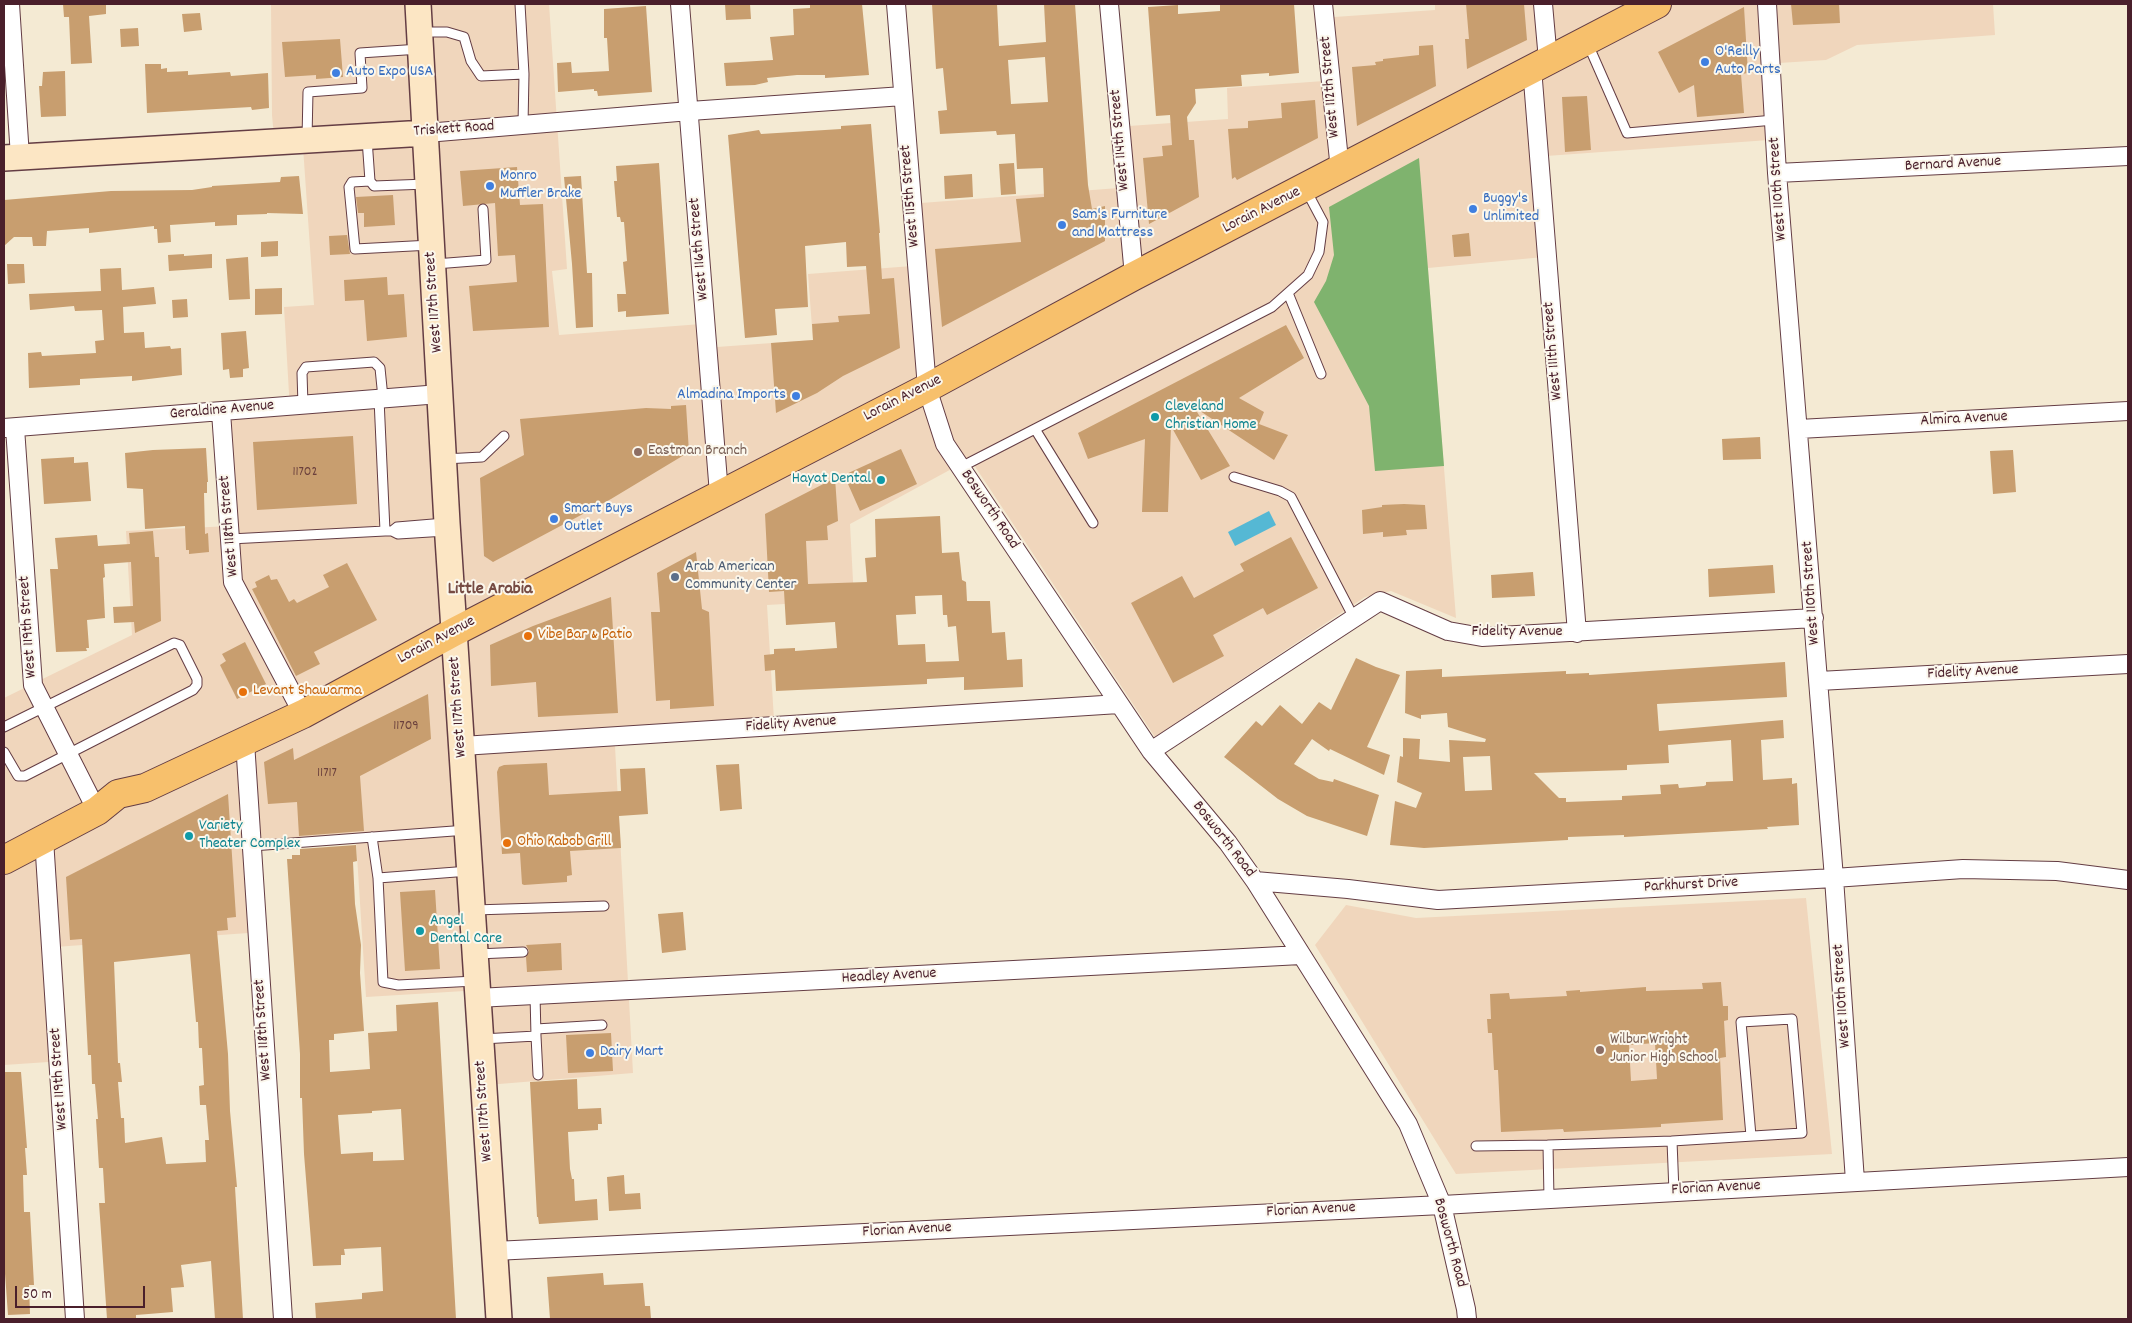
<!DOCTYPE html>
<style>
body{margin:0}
#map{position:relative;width:2132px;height:1323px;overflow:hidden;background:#f4ead3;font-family:Dekko,sans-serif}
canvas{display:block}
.frame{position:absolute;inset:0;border:5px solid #4a1f2b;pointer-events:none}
.scale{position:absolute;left:15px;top:1286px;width:130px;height:22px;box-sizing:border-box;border:2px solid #4a1f2b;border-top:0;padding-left:6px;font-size:15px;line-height:18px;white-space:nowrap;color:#4a1f2b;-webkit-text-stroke:4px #fbf7ec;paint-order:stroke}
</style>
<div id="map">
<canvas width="2132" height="1323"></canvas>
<div class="frame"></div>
<div class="scale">50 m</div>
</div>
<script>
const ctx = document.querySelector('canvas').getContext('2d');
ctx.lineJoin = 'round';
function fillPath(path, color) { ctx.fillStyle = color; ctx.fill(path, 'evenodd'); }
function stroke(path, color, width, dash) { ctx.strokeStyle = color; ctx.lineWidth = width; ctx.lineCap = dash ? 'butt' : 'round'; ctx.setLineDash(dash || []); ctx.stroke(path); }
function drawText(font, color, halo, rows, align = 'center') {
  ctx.font = font + ' Dekko,sans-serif'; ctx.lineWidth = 4; ctx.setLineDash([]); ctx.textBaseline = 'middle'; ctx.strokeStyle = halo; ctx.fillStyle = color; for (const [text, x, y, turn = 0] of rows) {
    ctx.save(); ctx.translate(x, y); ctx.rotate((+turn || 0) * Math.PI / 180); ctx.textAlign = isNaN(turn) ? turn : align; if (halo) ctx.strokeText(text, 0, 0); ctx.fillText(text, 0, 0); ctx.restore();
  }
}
const built = new Path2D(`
 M271 4H549L567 269 552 271 559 335 714 323 717 347 813 340 808 274 925 265 921 203 1132 187 1129 126 1228 119 1227 88 1324 81 1320 18 1435 10V4H1993L1995 35 1857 45 1826 60 1779 63 1783 139 1546 156 1554 256 1428 268 1456 618 1391 591 1365 597 1155 737 970 459 850 524 854 600 767 605 774 720 614 728 633 1073 487 1085 481 990 366 997 356 840 257 850 262 932 55 947 63 1061 4 1065V698L132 635 126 531 231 526 224 416 290 411 284 307 314 305 303 147 275 148 272 115Z
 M1806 898 1832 1154 1456 1174 1315 945 1346 905 1416 918Z`);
const forest = new Path2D(`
 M1419 158 1444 466 1375 471 1369 406 1314 302 1326 281 1334 255 1329 207Z`);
const water = new Path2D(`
 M1269 511 1276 525 1235 546 1228 532Z`);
const building = new Path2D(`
 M63 4H106V14L89 16 92 63 71 64 69 17H64Z
 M725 4H750L751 19 726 20Z
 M810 4H862L869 75 825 78V75H797L767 78 768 82 755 85 726 86 724 63 773 60 770 37 794 35 793 9 810 8Z
 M932 4H997L999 46 1046 42 1044 4H1075L1088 185 1092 209 1105 206V241L942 327 935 249 1021 242 1016 199 1044 197 1043 168 1017 169 1015 134 997 135 996 131 940 134 938 111 947 110 943 68 936 69ZM1045 57 1048 102 1011 104 1008 60Z
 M1243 4H1294L1299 73 1269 76V73L1241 75 1242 86 1195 89 1196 103 1187 117 1189 140H1194L1199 197 1149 224 1143 158 1163 156 1162 146 1172 145 1170 115 1156 116 1148 7 1178 5V14L1220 11V5Z
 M1466 4H1524L1527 40 1467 69 1465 39H1469Z
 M1791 4H1839L1840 23 1793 25Z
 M646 6 652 92 598 96 597 91H594V89L558 92 557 63 571 62 572 73 609 71 607 38H604V9Z
 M1744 7 1748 73 1741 74 1744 113 1697 117 1694 85 1679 93 1658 52Z
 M200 13 202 30 184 32 182 14Z
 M138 28 139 46 121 47 120 29Z
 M340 39 343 77 316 79V75L285 77 282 42Z
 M1433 45 1436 86 1357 126 1352 67 1376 65 1375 62 1383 61V59L1419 55V46Z
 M145 64H161V69L167 68V72L188 71V75L230 72 231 76 268 73 269 108 252 110 251 107 147 113Z
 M65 71 66 116 41 117 39 86H42L43 72Z
 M1587 96 1591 150 1565 152 1562 97Z
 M1315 100 1318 138 1237 180 1235 177 1232 179 1228 129 1248 128V121L1282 118 1281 103Z
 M871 124 880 233H879L882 279 894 278 900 348 843 376 817 393 776 413 771 343 813 340 812 324 839 322 838 316 870 314 866 266 847 267 846 242 805 246 808 307 775 309 777 335 745 338 728 135 759 130 761 134 841 129V126Z
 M659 163 669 314 626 317V311L618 312 617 294H626L623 262 627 261 624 222H621L620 217H617L614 181H617L616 166Z
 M1014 163 1016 194 1001 195 999 164Z
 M517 167 520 205 543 204 549 327 473 331 469 286 517 282 515 255 498 256 495 203 463 206 460 171Z
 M972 174 973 197 945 199 944 176Z
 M299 176 303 214 267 213V214L237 215V225L215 226V222L170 225 171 242 158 243 157 229H154V226L89 233V228L47 231 46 246H33L32 237H14L4 246V200L111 191 192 190 212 187V186L280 182 281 177Z
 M581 176 587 273H592L593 327 576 328 572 264 564 177Z
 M393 195 395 225 364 227V213H358L356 197Z
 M1469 233 1471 256 1454 257 1452 235Z
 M347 235 350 254 330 255 329 236Z
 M278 241V256L261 257V242Z
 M184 254V256L212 254V268L169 271 168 255Z
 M248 257 250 299 229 300 226 259Z
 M7 264H24L25 283 8 284Z
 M121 268 122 290 154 287 156 304 123 307 124 333 144 332 145 348 170 346 171 349 181 348 182 375 132 381V376L80 379V385L29 388 28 353 41 352 42 356 96 353 95 341 104 340 102 310 75 311 74 306 30 310 29 294 101 291 100 269Z
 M387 277 388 295 404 294 407 337 367 341 364 300 345 301 344 280Z
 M282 288V314L255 315V289Z
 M187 299 188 317 173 318 172 300Z
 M1286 325 1304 358 1239 398 1264 412 1259 424 1288 435 1274 460 1194 407 1230 466 1201 480 1171 426 1168 512H1142L1145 439 1088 459 1078 433Z
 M246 331 249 368 243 369V377L230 378 229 369 223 370 221 333Z
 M686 405 689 452 611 499 493 562 484 556 480 478 524 455 520 419 646 408 671 409V406Z
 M353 436 357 504 257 510 253 442Z
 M1760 437 1761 459 1723 460 1722 439Z
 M206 448 208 482H207V493H204L205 534 208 533 209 552 189 554V550H186L185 526 145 529 143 489 127 488 125 453 153 450Z
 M901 449 917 484 860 511 844 475Z
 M2013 450 2016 492 1993 494 1990 451Z
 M74 457V463L88 462 91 501 44 504 41 459Z
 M835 478 838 521 827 526 828 540 806 541 808 584 867 582 865 558 876 557 875 519 940 516 942 553 959 552 962 580 966 582 967 601H990L992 633 1005 632 1007 660 1022 659 1023 687 964 690V677L927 679V684L776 691 775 670 765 671 764 655 774 654V649L795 648V651L837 648 835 622 786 625 784 591 769 592 765 514ZM942 595 943 615H947L948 627 956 626 959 661 926 662 925 644 898 645 896 615 916 614 915 596Z
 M1404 504 1425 505 1427 529 1406 530 1407 535 1383 537V532L1363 534 1362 510 1382 507V505Z
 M153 531 155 557H159L161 621 135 633 134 622 114 623 113 607 133 606 131 562 104 564 105 577 103 578 105 618 87 620 89 648H86L87 651 56 652 50 569H58L55 538 97 535 98 546 130 544 129 533Z
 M1291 537 1318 588 1267 615 1263 608 1213 635 1224 656 1173 683 1131 603 1182 576 1194 598 1244 571 1240 564Z
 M696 552 702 609 709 612 714 706 670 709V700L656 701 651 612H660L657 573Z
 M347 563 377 620 314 652 320 664 296 676 252 589 257 587 255 582 269 575 271 580 277 579 289 602 294 599 297 603 329 587 323 575Z
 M1773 565 1775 593 1709 597 1708 569Z
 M1533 572 1535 596 1492 598 1491 575Z
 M611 597 618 713 538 717 536 682 491 686 490 645 533 626Z
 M245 642 266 684 237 699 220 665 226 661 222 654Z
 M1356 658 1376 667 1400 675 1367 747 1390 755 1384 775 1330 749 1329 751 1312 739 1294 764 1319 779 1333 782 1334 779 1379 795 1367 836 1307 816 1278 799 1224 757 1256 721 1262 726 1280 705 1302 724 1319 702 1331 710Z
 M1785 662 1787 697 1657 704 1659 731 1783 720 1784 738 1761 740 1763 780 1792 778V784L1797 783 1799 825 1767 827 1768 829 1624 837V835L1568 837V840L1424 848 1390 845 1395 801 1416 808 1422 793 1397 782 1400 756 1403 757V738L1420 739 1419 759 1450 762 1449 740 1485 742 1486 739 1448 727 1447 713 1421 715V719L1405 713 1406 671 1442 669V677L1566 671V674L1589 673V675ZM1731 740 1733 781 1706 782V785L1704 786 1679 788 1678 784 1660 785 1661 794 1622 796V800L1566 802V798H1559L1534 773 1627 770V765L1669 763 1668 745ZM1490 756 1492 790 1465 791 1463 757Z
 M428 694 431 739 360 776 364 831 299 836 297 802 268 804 264 762 293 748 294 760Z
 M547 763 549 795 621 791 620 769 645 768 648 814 619 816 621 848 570 851 572 875 567 876V882L524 885 522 884 520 853 502 854 497 772 499 767 504 765Z
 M739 764 742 809 720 811 716 765Z
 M228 794 236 917 227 918 228 930 217 931 228 1054 230 1111 237 1187H235L243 1319H215L211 1261 181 1265 184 1287 171 1288 173 1312 136 1315V1319H107L99 1203H105L103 1168H99L96 1119H98L95 1084H92L91 1055H88L82 939 70 940 66 877ZM190 954 196 1022H198L199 1048H202L204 1085 199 1086 200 1105H206L209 1140H205L206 1162 166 1164 162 1137 125 1143 124 1118H121L118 1082H122L120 1063H118L114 962Z
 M356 845 357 861 353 862 355 904 361 945 360 973 364 1031 334 1034V1040H329L330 1072 370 1069 368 1033 397 1031 396 1005 438 1002 456 1319H316L315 1303 362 1299V1293L383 1291 381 1247 344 1249 345 1255H341V1265L313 1266 304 1154 302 1098H300V1054L287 859H292V855H300V849ZM401 1109 404 1160 373 1161V1152L341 1154 338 1115 372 1113V1111Z
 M435 890 440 969 405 971 400 892Z
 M683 912 686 950 662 953 658 914Z
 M561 943 562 970 527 972 526 957 529 951 526 945Z
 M1721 982 1723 1006H1728V1020L1724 1021 1726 1057 1720 1058 1723 1120 1661 1124V1127L1564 1132 1563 1129 1501 1132 1498 1070H1494L1492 1033H1488L1487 1019H1491L1490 994 1509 993 1510 999 1567 996 1566 991 1580 990V992L1646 987V991L1703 989 1702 983ZM1655 1043 1657 1079 1631 1081 1629 1045Z
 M611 1033 613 1071 568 1073 566 1035Z
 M4 1072H21L27 1148H25L27 1175H23L24 1212H30L34 1285H29L30 1314 8 1315 4 1260Z
 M577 1079 578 1109 601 1108 602 1124H598V1130L568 1132 570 1169 572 1179H574L575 1201 597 1199 598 1220 539 1224 538 1217H537L530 1082Z
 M624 1175 625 1194 640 1193 641 1209 609 1211 607 1177Z
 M603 1273 604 1285 643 1283 645 1306H650L651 1319H550L547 1277Z`);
const lane = new Path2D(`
 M520 4 524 74 523 125
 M420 32H447L464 37 471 61 481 76 524 74
 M1587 42 1627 133 1774 120
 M307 139 308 92 362 88 360 53 420 49
 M367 139 370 181 374 186 427 184
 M370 181 352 182 349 187 355 249 431 245
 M435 264 486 260 483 209
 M1288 293 1321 374
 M379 399 385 531
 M303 405 302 373 306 367 374 362 380 368 383 398
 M1035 429 1093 523
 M444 459 482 457 504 436
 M961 467 1272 307 1308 275 1319 252 1323 222 1306 190
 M1234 477 1280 491 1291 497 1354 618
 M392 531 397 527 445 523
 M230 539 385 531H392L398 534 446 531
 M4 727 174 643 180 645 197 679V685L193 690 25 776H18L4 752
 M372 837 378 878
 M252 846 467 830
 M469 871 378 878 383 982 398 985 475 981
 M474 910 604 906
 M477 954 523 952
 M536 1029 602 1025
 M536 1036 538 1075
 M482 1039 536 1036 535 995
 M1672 1141 1802 1133 1792 1019 1741 1022 1751 1136
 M1548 1145 1672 1141 1674 1192
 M1476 1146 1548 1145 1549 1199`);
const street = new Path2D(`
 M10 4 20 157
 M680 4 719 494
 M896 4 927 388 945 444 1151 751 1228 843 1255 881 1408 1124 1442 1205 1466 1309 1467 1319
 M1109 4 1134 276
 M1323 4 1340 170
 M1543 4 1548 60
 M1767 4 1777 173 1834 878 1855 1181
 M1532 68 1577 633
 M426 133 690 111 903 96
 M1777 173 2128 156
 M221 412 233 582 303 714
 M4 428 440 394
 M15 428 33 685 97 811
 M1799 429 2128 411
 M1819 681 2128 664
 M245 742 283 1319
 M462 746 1119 704
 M1151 751 1380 601 1448 631 1482 637 1814 618
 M44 839 75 1319
 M1255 881 1348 889 1438 900 1834 878 1963 869 2057 871 2128 880
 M477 998 1301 955
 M494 1251 1442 1205 2128 1167`);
const secondary = new Path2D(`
 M418 4 447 523 499 1319
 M4 158 426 133`);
const primary = new Path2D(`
 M4 860 97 811 118 794 145 788 303 714 454 632 927 388 1134 276 1657 4`);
const markers = [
 [1705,62,5,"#3f7fe0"],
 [336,73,5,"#3f7fe0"],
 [490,186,5,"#3f7fe0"],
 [1473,209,5,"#3f7fe0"],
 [1062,225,5,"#3f7fe0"],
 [796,396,5,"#3f7fe0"],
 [1155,417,5,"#0f9aa8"],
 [638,452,5,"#8d6e63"],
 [881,480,5,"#0f9aa8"],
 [554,519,5,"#3f7fe0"],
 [675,577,5,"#5c6f8a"],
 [528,636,5,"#e8710a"],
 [243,692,5,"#e8710a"],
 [189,836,5,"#0f9aa8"],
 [507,843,5,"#e8710a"],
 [420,931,5,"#0f9aa8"],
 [1600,1050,5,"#8d6e63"],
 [590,1053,5,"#3f7fe0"]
];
const numberNames = [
 ["11702",305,473],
 ["11709",406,727],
 ["11717",327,774]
];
const shopNames = [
 ["O'Reilly",1715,53],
 ["Auto Parts",1715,71],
 ["Auto Expo USA",346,73],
 ["Monro",500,177],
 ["Muffler Brake",500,195],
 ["Buggy's",1483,200],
 ["Unlimited",1483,218],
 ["Sam's Furniture",1072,216],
 ["and Mattress",1072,234],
 ["Almadina Imports",786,396,"right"],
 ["Smart Buys",564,510],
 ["Outlet",564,528],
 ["Dairy Mart",600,1053]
];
const streetNames = [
 ["West 112th Street",1331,87,-95],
 ["Triskett Road",454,130,-4],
 ["West 114th Street",1121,140,-95],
 ["Bernard Avenue",1953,165,-3],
 ["West 110th Street",1779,189,-94],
 ["West 115th Street",911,196,-95],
 ["Lorain Avenue",1262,211,-27],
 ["West 116th Street",700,249,-95],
 ["West 117th Street",435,302,-94],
 ["West 111th Street",1554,351,-95],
 ["Lorain Avenue",903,399,-27],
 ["Geraldine Avenue",222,411,-5],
 ["Almira Avenue",1964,420,-3],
 ["Bosworth Road",989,510,56],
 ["West 118th Street",230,526,-95],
 ["West 110th Street",1812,593,-94],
 ["West 119th Street",29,627,-94],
 ["Fidelity Avenue",1517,633],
 ["Lorain Avenue",437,641,-28],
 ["Fidelity Avenue",1973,673,-3],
 ["West 117th Street",459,707,-94],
 ["Fidelity Avenue",791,725,-4],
 ["Bosworth Road",1223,840,52],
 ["Parkhurst Drive",1691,886,-3],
 ["Headley Avenue",889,977,-3],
 ["West 110th Street",1843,996,-94],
 ["West 118th Street",264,1030,-94],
 ["West 119th Street",60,1079,-94],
 ["West 117th Street",485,1111,-94],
 ["Florian Avenue",1716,1189,-3],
 ["Florian Avenue",1311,1211,-3],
 ["Florian Avenue",907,1231,-3],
 ["Bosworth Road",1449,1243,75]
];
const cultureNames = [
 ["Cleveland",1165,408],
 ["Christian Home",1165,426],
 ["Hayat Dental",871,480,"right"],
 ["Variety",199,827],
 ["Theater Complex",199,845],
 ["Angel",430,922],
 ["Dental Care",430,940]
];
const educationNames = [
 ["Eastman Branch",648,452],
 ["Wilbur Wright",1610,1041],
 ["Junior High School",1610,1059]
];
const serviceNames = [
 ["Arab American",685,568],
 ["Community Center",685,586]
];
const foodNames = [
 ["Vibe Bar & Patio",538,636],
 ["Levant Shawarma",253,692],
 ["Ohio Kabob Grill",517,843]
];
const neighbourhoodNames = [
 ["Little Arabia",490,591]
];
fillPath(built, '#f0d6bc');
fillPath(forest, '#7fb36e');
fillPath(water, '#55b8d4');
fillPath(building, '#c89e6f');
stroke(lane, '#643d44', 11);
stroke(street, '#643d44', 20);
stroke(secondary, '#643d44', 28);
stroke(primary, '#643d44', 30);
stroke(lane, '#fff', 9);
stroke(street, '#fff', 18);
stroke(secondary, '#fce6c4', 25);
stroke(primary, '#f7c06c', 28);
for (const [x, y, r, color] of markers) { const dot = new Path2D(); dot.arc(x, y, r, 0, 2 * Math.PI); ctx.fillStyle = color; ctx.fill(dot); stroke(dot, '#fbf7ec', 2); }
drawText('14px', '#6a3f3c', null, numberNames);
drawText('16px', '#366cbe', '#fbf7ec', shopNames, 'left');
drawText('16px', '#4a1f2b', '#fbf7ec', streetNames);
drawText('16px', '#0d838f', '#fbf7ec', cultureNames, 'left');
drawText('16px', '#785e54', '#fbf7ec', educationNames, 'left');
drawText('16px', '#4e5e75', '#fbf7ec', serviceNames, 'left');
drawText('16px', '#c56008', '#fbf7ec', foodNames, 'left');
drawText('bold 18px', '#764b43', '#fbf7ec', neighbourhoodNames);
</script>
